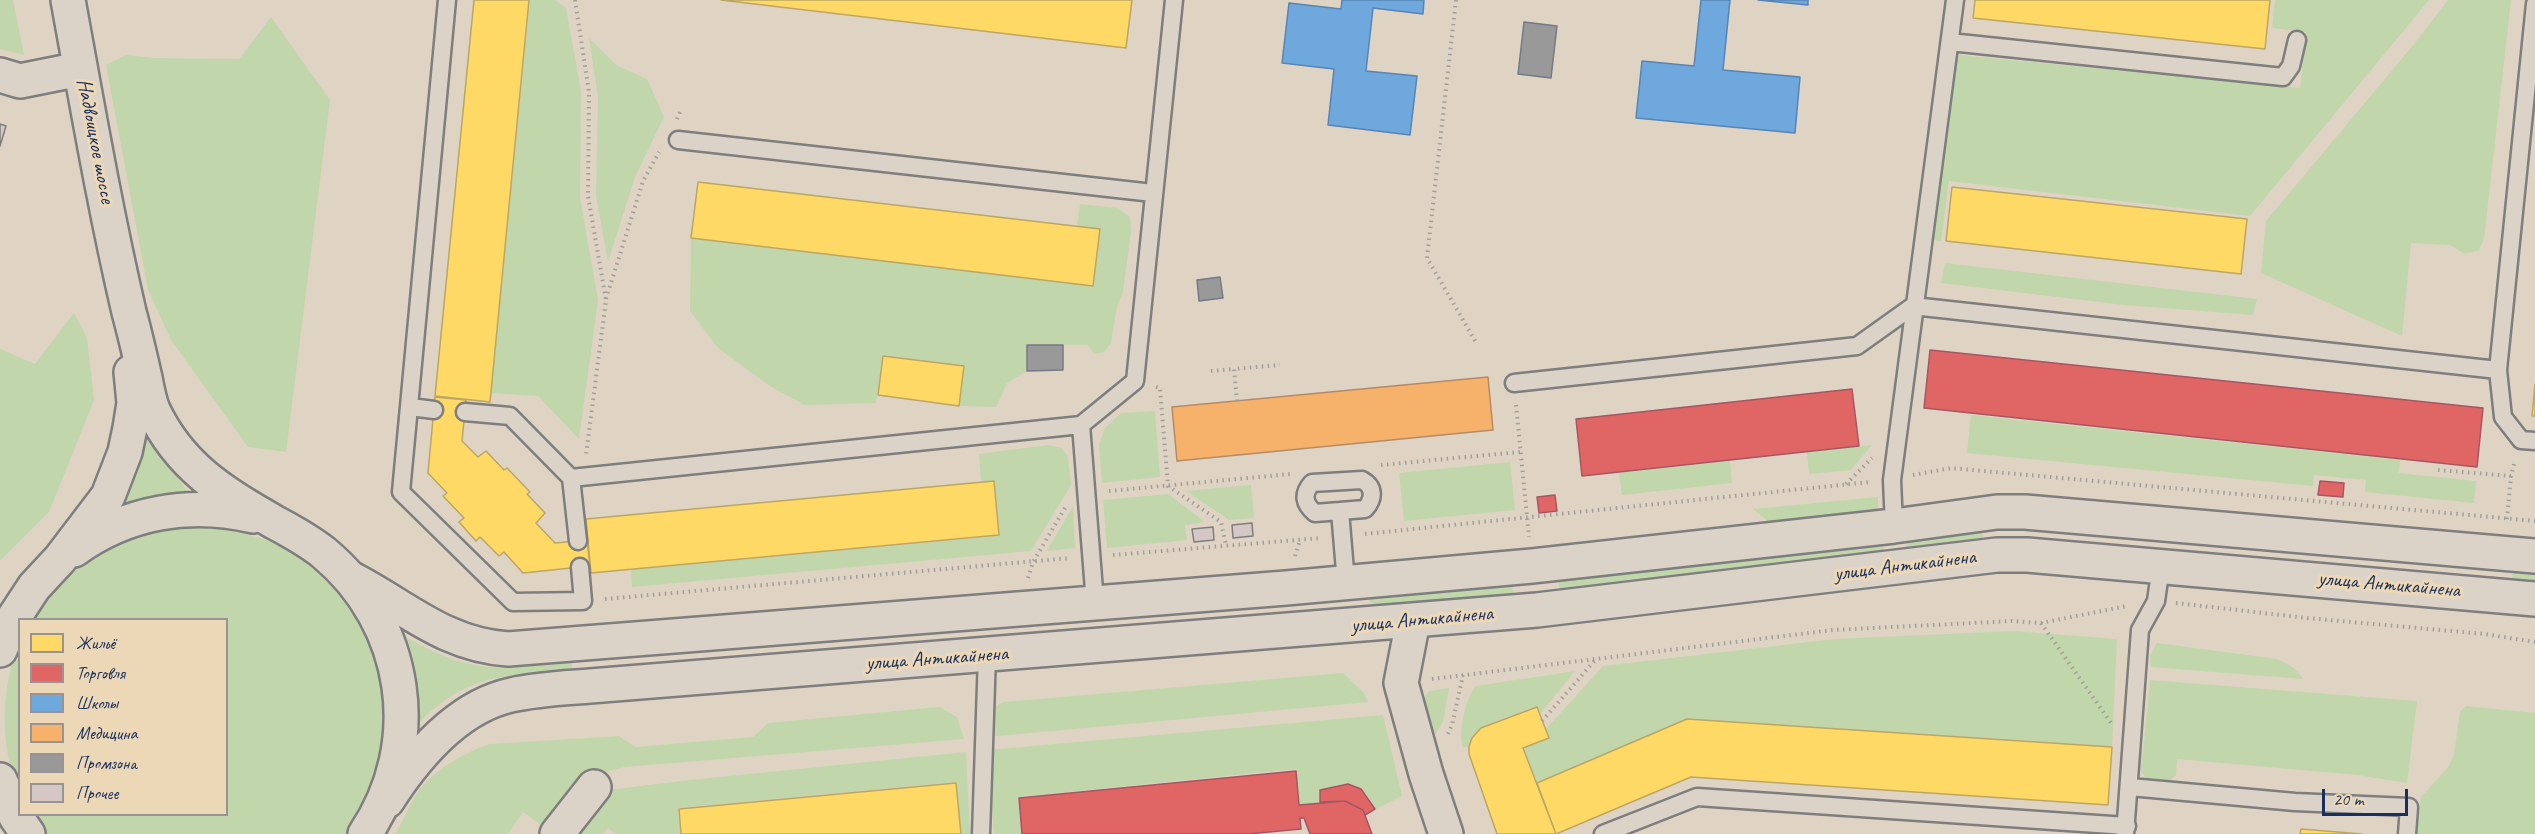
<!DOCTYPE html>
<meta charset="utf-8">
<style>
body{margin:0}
#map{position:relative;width:2535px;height:834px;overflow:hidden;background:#dfd4c3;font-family:Caveat,sans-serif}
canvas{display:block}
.legend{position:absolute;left:18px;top:618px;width:210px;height:198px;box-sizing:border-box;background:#ecd8b6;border:2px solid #989493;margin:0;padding:8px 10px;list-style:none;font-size:18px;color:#1b2f5e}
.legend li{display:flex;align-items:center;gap:12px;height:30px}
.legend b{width:30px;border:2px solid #989493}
.scale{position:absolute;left:2322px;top:789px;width:86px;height:27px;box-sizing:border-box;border:3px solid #1b2f5e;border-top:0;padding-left:8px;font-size:18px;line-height:21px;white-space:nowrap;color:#1b2f5e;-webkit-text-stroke:4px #ecd8b6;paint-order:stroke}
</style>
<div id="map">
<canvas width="2535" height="834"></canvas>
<ul class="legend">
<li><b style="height:16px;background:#ffd966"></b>Жильё</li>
<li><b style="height:16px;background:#e06666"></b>Торговля</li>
<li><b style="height:16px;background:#6fa8dc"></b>Школы</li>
<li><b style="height:16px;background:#f6b26b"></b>Медицина</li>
<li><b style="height:16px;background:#999"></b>Промзона</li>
<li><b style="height:16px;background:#d5c7c6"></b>Прочее</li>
</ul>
<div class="scale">20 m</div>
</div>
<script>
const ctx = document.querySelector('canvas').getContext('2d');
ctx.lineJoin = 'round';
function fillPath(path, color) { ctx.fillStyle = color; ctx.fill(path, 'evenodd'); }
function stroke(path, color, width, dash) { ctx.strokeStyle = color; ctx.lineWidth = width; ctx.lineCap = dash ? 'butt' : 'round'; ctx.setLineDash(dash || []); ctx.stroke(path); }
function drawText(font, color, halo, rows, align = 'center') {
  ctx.font = font + ' Caveat,sans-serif'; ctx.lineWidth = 6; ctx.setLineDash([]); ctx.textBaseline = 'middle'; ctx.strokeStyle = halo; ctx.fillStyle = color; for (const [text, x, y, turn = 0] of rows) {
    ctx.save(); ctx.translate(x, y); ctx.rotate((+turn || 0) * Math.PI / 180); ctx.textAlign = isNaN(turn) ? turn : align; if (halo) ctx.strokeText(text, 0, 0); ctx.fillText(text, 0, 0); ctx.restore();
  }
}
const green = new Path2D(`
 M0 0H13L24 55 0 49Z
 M530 0H555L566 8 581 91 580 197 598 300 579 439 538 396 491 393Z
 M2275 0H2429L2250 216 1949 181 1941 241 1925 239 1938 53 2300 88 2306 32 2272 28Z
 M2448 0H2511L2484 239 2479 250 2465 254 2450 245 2411 243 2402 336 2261 273 2266 221 2414 44Z
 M271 17 330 100 286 452 248 447 171 340 148 290 106 65 126 55 154 58 239 59Z
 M589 38 616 65 647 79 664 117 635 177 608 262 596 196 598 97Z
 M1080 204 1118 208 1130 217 1131 232 1123 292 1117 306 1111 343 1104 352 1094 354 1088 345H1027V371L1007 383 996 407 959 406 964 366 883 355 876 403 805 405 771 387 718 348 690 311 691 238 1093 285 1100 229 1077 226Z
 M1945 263 2257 299 2253 315 2124 305 1941 283Z
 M74 313 87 338 94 400 49 512 0 561V349L35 364Z
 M1155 411 1160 477 1102 483 1099 445 1105 428 1121 413Z
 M1971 415 2400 460 2399 473 2476 481 2474 503 2365 492 2366 480 2314 475 2313 486 1967 453Z
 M144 418 161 454 191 497 119 513Z
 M1048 445 1062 448 1068 457 1071 485 1031 551 632 587 631 570 999 536 994 482H981L979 454Z
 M1872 445 1851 470 1809 474 1807 452Z
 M1730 461 1732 483 1622 495 1619 473Z
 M1510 462 1515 510 1404 521 1399 473Z
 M1251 485 1254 518 1229 520 1186 491Z
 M1168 494 1205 522 1185 525 1187 540 1107 548 1103 500Z
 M1878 497V510L1872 516 1774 526 1753 509Z
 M1073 506 1075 548 1047 551Z
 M206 527C231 531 255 534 277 545 358 584 403 681 379 768 372 793 360 813 347 834H43L29 815 226 814V620L31 619C75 552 128 530 206 527Z
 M1981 530 1985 543 1908 552 1906 549 1907 539Z
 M1878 544 1882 546 1886 553 1560 592 1558 576Z
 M2513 570 2535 572V589L2511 587Z
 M1512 581 1513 595 1378 608 1369 601V594Z
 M2013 631 2117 639 2112 747 1687 719 1537 783 1523 748 1549 738 1546 729 1603 666 1835 639Z
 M406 637C433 652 461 666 493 667 519 668 546 663 572 660V670C504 676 466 673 416 726 420 694 418 668 406 637Z
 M19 642V794C0 745 0 691 19 642Z
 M2157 643 2277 659C2287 664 2297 668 2303 679L2151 667 2150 656Z
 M1575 671 1540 714 1536 707C1513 716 1479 721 1469 746L1463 748C1458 733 1465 698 1476 686Z
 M1343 673 1364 693 1368 702 987 737C989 721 988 708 1004 702Z
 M2150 680 2417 701 2407 783 2358 775 2177 759 2176 775 2169 781 2148 780 2141 772Z
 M1449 688 1443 722 1431 741 1421 702 1429 691Z
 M2466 706 2535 713V834H2414L2421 797 2449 766 2454 754 2460 712Z
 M939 707 957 717 964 739 625 767 586 777 545 828 523 812 508 834H395C403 821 409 806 417 793 432 771 465 752 490 744L619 736 635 747 753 737 768 723Z
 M1383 715 1402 796 1376 809C1358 779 1350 781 1319 790V802L1300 806 1296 769 1018 797 1021 834H994L988 750Z
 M966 752 970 834H962L956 782 678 808 680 834H616L608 828 603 834H581L574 824 608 790 690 780Z`);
const homes = new Path2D(`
 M474 0H529L490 402 435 396Z
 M721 0H1132L1126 48Z
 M1975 0H2270L2265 49 1973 18Z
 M698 182 1100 229 1093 286 691 238Z
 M1952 187 2247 219 2241 274 1946 241Z
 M883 356 964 366 959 406 878 395Z
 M2535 384V416H2532Z
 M435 397 466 400 462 441 478 457 486 451 504 470 507 468 530 492 527 494 545 513 536 523 555 543 587 540 590 566 523 573 504 552 499 556 480 537 476 541 459 522 464 518 443 496 447 493 428 473Z
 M994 481 999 535 591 573 586 519Z
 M1537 707 1549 738 1523 748 1556 834H1497L1469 754V746L1472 738 1481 728Z
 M1687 719 2112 747 2108 805 1691 777 1556 834 1537 783Z
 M956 783 961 834H681L679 809Z
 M2301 829 2362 834H2300Z`);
const shops = new Path2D(`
 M1930 350 2483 408 2477 467 1924 408Z
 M1852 389 1859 446 1582 476 1576 419Z
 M2320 481 2344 483 2343 497 2318 495Z
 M1555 495 1557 511 1539 513 1537 497Z
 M1296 771 1299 805 1345 801 1363 810 1372 834H1310L1304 818H1300L1301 829 1248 834H1022L1019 798Z
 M1348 784 1361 789 1375 809 1365 815 1363 810 1345 801 1320 802V790Z`);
const schools = new Path2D(`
 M1342 0H1424L1423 14 1373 8 1366 71 1417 76 1410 135 1328 125 1334 69 1282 63 1289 3 1341 9Z
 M1701 0H1730L1723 70 1800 77 1795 133 1636 118 1642 61 1694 66Z
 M1758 0H1808V5Z`);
const health = new Path2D(`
 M1488 377 1493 430 1177 461 1172 407Z`);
const industry = new Path2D(`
 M1524 22 1557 26 1551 78 1518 74Z
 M1220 277 1223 298 1199 301 1197 280Z
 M1027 345H1063V370L1027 371Z`);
const building = new Path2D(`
 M0 124 6 126 0 146Z
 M1252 523 1253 536 1233 538 1232 525Z
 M1213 527 1214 540 1194 542 1192 529Z`);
const path = new Path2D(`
 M575 0 589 92 588 196 606 300 586 455
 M1456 0 1427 258 1477 344
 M677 119 681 110
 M606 299 643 181 659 152
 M1211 371 1234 369
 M1156 387 1160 388 1168 486 1221 522 1226 545
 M1237 401 1234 369 1280 365
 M1516 405 1529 537
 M1381 465 1520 452
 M2438 470 2511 476 2515 460
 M1913 475 1951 468 2535 521
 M1846 484 1872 458
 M1109 491 1290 474
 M2507 519 2511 476
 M1365 534 1870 482
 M1113 555 1321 538
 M1295 556 1300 540
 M1028 578 1033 562 1065 508
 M605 599 1070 558
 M2176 603 2307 618 2485 634 2535 642
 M2041 623 2111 723
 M1432 679 1833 630 2012 621 2041 623 2127 606
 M1542 721 1597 658
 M1448 734 1452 725 1463 675`);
const service = new Path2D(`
 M447 0 401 492 513 602 583 601 580 567
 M1950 42 2283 77 2291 66 2297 40
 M678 140 1153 193
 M2498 370 2535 4
 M1514 383 1857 346 1913 306 2498 370 2503 417 2521 440 2535 441
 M410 407 434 410
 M465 412 510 416 571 478 578 541
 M571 478 1081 425
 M1362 480C1375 487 1374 499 1365 509L1315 513C1304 504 1302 494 1312 483Z
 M1340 511 1346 583
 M1894 526 1892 480 1955 0
 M1095 603 1081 425 1135 381 1174 0
 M2130 787 2295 802 2409 807 2407 834
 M981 834 987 655
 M1603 834 1697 797 2127 826
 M2125 834 2140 630 2156 601 2161 566`);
const minor = new Path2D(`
 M0 75 20 81 80 69
 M1413 621 1401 683 1426 774 1446 834
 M557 834 594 787`);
const tertiary = new Path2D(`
 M350 578C405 606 444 645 508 649L1286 588 1532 566 1894 526 1997 512H2025L2535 556
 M387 801C416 756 457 707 511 695 537 689 564 688 590 686L1537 610 1997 555H2027L2535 599`);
const secondary = new Path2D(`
 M68 0C87 104 105 209 129 312 135 334 140 356 145 378 147 388 149 400 153 410 180 467 222 492 274 522 291 531 309 541 324 553 408 623 426 743 365 834
 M74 550C127 512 189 501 253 516
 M0 650 13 619 34 587 60 559 108 496 125 452 130 428 134 403 131 372
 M0 780 16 817 28 834`);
const streetNames = [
 ["Надвоицкое шоссе",95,141,79],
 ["улица Антикайнена",1905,566,-7],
 ["улица Антикайнена",2389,585,5],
 ["улица Антикайнена",1422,620,-5],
 ["улица Антикайнена",937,659,-4]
];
fillPath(green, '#c1d6ab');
fillPath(homes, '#ffd966');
stroke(homes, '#bba664', 1.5);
fillPath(shops, '#e06666');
stroke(shops, '#a55664', 1.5);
fillPath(schools, '#6fa8dc');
stroke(schools, '#5684b6', 1.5);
fillPath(health, '#f6b26b');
stroke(health, '#b48b67', 1.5);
fillPath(industry, '#999');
stroke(industry, '#737987', 1.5);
fillPath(building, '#d5c7c6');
stroke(building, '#7f7e7f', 1.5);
stroke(service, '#7f7e7f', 21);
stroke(minor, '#7f7e7f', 38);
stroke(tertiary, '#7f7e7f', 38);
stroke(secondary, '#7f7e7f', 38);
stroke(path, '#a19e9c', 4, [1.5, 4.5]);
stroke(service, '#dbd3c7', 16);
stroke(minor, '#dbd3c7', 33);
stroke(tertiary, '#dbd3c7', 33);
stroke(secondary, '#dbd3c7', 33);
drawText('21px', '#1b2f5e', '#ecd8b6', streetNames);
</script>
